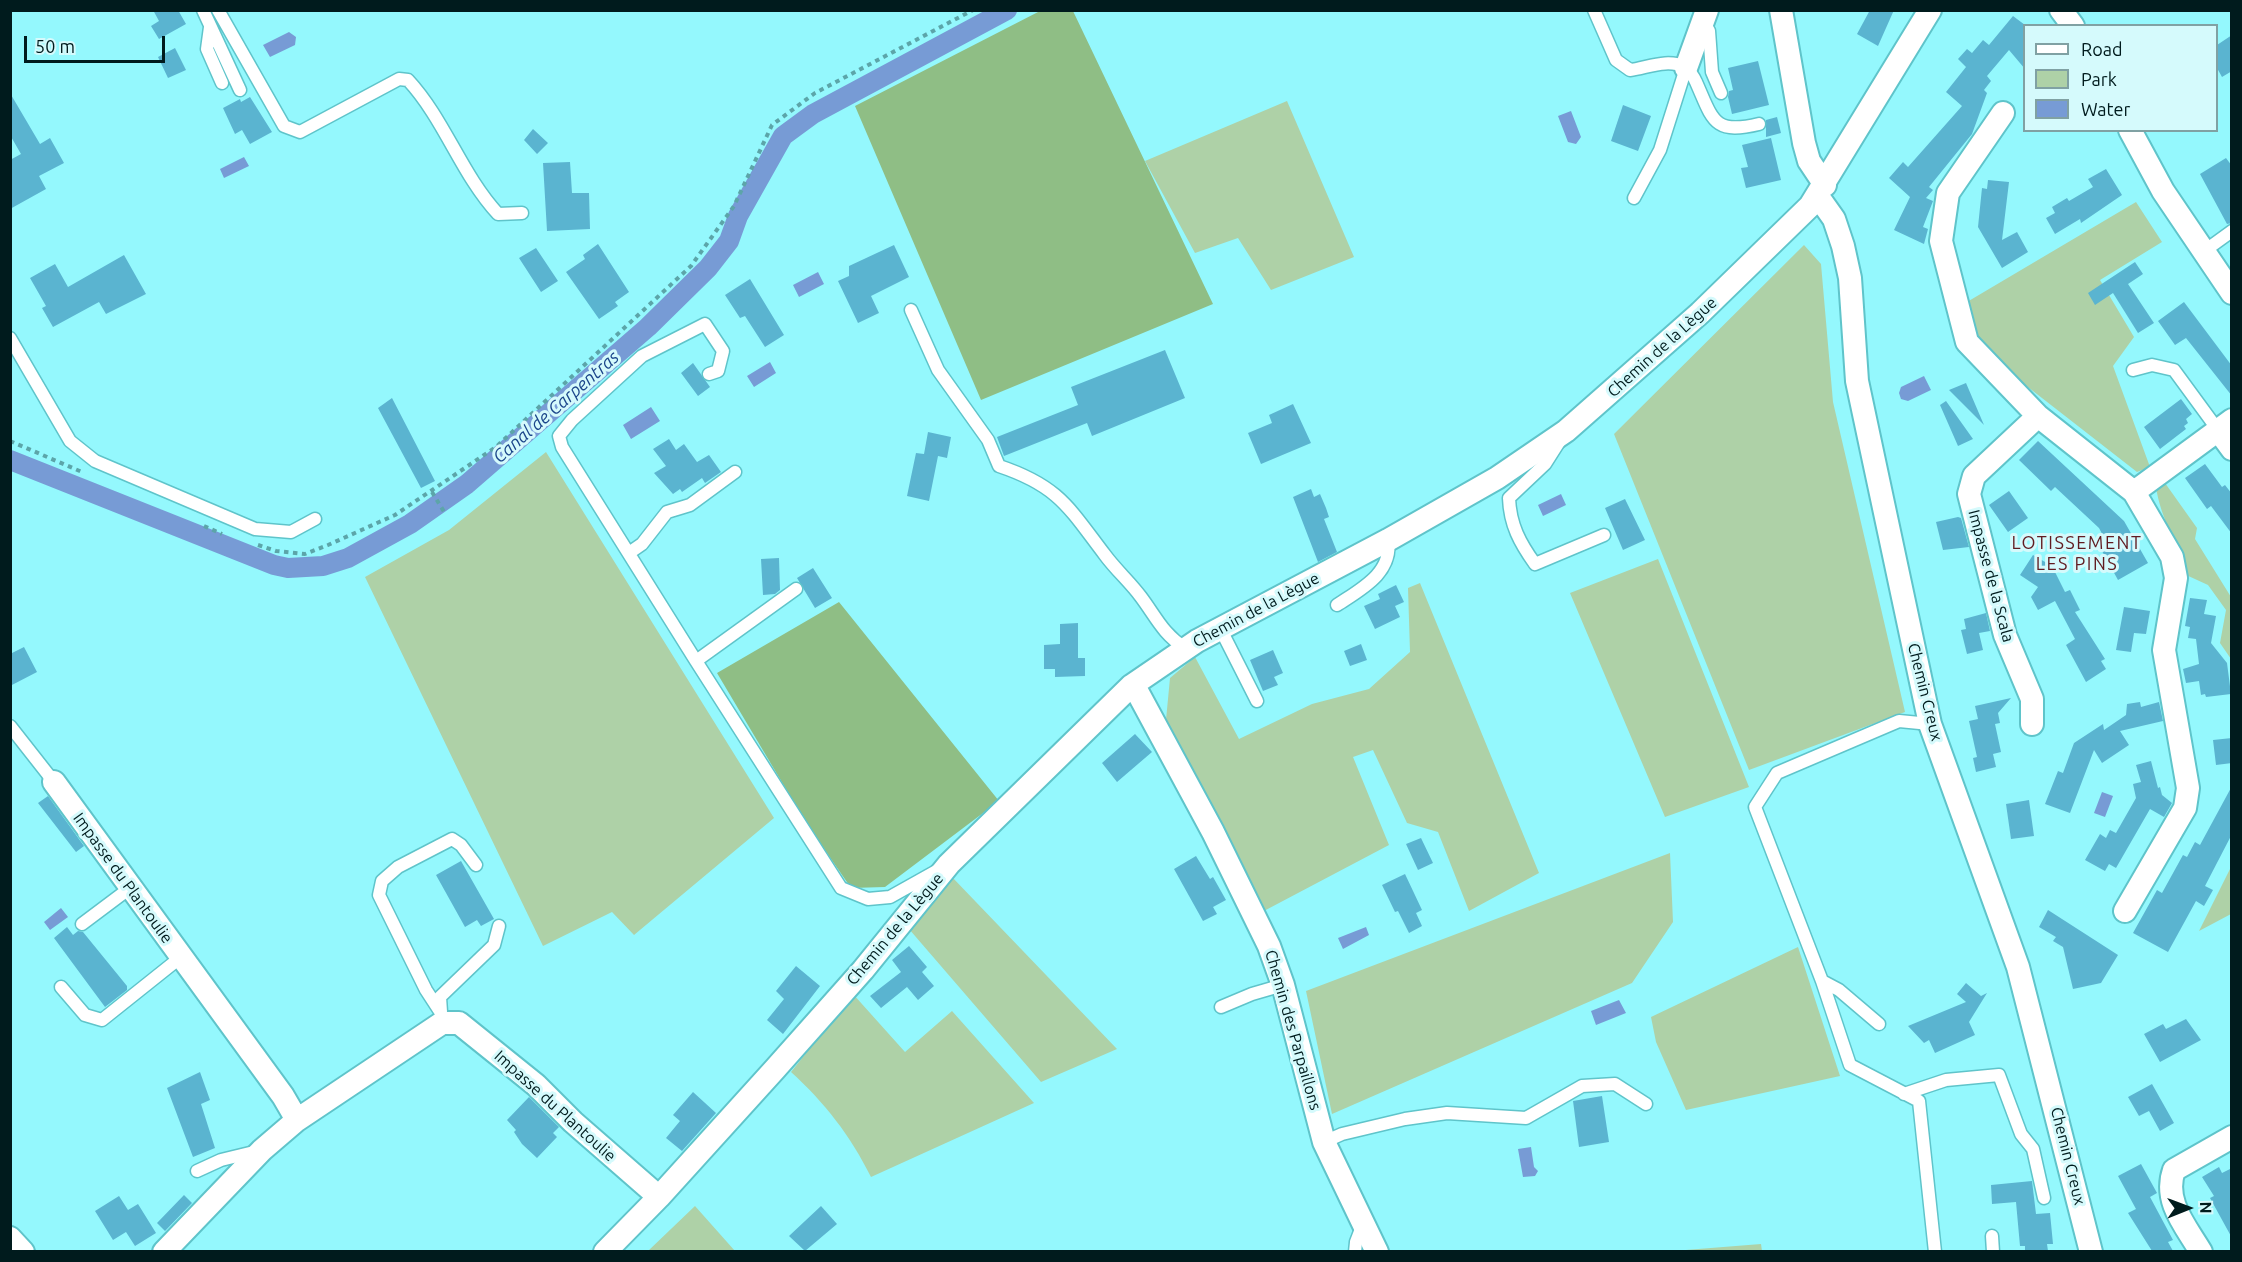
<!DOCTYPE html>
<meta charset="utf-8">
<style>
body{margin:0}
#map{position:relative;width:2242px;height:1262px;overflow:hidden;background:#94f8fd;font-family:Ubuntu,sans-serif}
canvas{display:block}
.frame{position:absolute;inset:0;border:12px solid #001b1d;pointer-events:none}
.legend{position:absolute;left:2023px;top:24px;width:195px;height:108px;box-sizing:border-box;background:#d5fafc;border:2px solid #80a1a3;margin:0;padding:8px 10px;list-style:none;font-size:18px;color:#001b1d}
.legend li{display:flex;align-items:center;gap:12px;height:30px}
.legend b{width:30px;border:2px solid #80a1a3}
.north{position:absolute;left:2158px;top:1178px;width:60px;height:60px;-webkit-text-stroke:4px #d5fafc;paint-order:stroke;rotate:89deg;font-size:16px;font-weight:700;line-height:24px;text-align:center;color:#001b1d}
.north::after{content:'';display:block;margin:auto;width:21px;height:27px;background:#001b1d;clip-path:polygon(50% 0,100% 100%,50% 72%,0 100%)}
.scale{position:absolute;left:24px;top:36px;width:141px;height:27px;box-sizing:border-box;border:3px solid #001b1d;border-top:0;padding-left:8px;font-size:18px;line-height:21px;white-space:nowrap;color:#001b1d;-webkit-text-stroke:4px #d5fafc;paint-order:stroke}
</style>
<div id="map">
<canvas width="2242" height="1262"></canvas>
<div class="frame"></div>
<ul class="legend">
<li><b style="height:8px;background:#fff"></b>Road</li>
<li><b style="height:16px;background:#aed1a7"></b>Park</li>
<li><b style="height:16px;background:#779bd5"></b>Water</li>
</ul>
<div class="north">N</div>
<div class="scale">50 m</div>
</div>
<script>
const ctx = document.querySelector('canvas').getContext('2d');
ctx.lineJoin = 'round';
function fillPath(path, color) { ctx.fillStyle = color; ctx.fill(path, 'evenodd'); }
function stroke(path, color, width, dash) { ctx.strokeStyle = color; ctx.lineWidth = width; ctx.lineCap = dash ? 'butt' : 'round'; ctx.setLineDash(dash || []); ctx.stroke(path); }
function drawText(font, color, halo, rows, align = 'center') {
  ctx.font = font + ' Ubuntu,sans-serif'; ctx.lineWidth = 6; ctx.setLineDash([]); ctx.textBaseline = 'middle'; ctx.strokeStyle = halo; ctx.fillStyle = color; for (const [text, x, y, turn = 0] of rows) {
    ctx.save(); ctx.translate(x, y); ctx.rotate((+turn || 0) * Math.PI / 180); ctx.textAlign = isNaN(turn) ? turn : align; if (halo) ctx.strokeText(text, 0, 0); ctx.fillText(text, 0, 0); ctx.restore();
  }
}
const green = new Path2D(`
 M1287 101 1354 257 1271 290 1238 238 1195 253 1145 161Z
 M2136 202 2162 242 2100 280 2134 337 2113 366 2150 467 2137 472 2024 384 1972 331 1967 302Z
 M1804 245 1821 264 1833 402 1905 712 1749 770 1614 434Z
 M546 452 774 818 634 935 612 912 543 946 365 577 449 530Z
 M2165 483 2197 528 2195 539 2231 597V659L2220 643 2226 610 2208 585 2184 574C2178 543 2160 517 2156 487Z
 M1658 559 1749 787 1665 817 1570 593Z
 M1420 583 1539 873 1469 911 1438 832 1407 823 1373 750 1353 757 1389 845 1262 912 1166 720 1170 678 1195 657 1239 739 1312 704 1369 689 1410 652 1408 588Z
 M1670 853 1673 922 1632 983 1332 1114 1306 991Z
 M2231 867V914L2199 931Z
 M952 877 1117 1049 1041 1082 909 929Z
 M1798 947 1840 1076 1686 1110 1656 1042 1651 1017Z
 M853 994 905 1052 952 1011 1034 1103 871 1177C850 1135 825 1103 791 1072Z
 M695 1206 735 1251H648Z
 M1761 1244 1762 1251H1673Z`);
const forest = new Path2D(`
 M1040 11H1073L1213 304 981 400 855 106Z
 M839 602 999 801 885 887 851 888 805 821 717 673Z`);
const water = new Path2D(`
 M289 32 296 37 295 45 270 57 263 45Z
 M1571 111 1581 137 1576 144 1568 142 1558 116Z
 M244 157 249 166 224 178 220 169Z
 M818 272 824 284 799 297 793 285Z
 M770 362 776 373 754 387 747 376Z
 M1924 376 1931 390 1908 401 1901 399 1899 393 1901 387Z
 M651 407 660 421 631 439 623 425Z
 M1561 494 1566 505 1543 516 1538 505Z
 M2102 792 2113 796 2105 817 2094 813Z
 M61 908 68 917 50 930 44 922Z
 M1366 927 1369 935 1343 949 1338 938Z
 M1619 1000 1626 1013 1596 1025 1591 1011Z
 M1531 1147 1534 1167 1538 1171 1535 1176 1523 1177 1518 1149Z`);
const canal = new Path2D(`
 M10 460 274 565 288 568 323 566 348 558 410 524 467 484 648 327 708 268 729 241 738 216 783 136 813 114 1007 10`);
const building = new Path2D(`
 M153 10H178L186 24 159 39 151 26 159 21Z
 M1870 10H1894L1878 46 1857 34Z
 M2013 16 2025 25V69L2009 50 1987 76 1991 81 1984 90 1987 93 1972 134 1929 187 1933 190 1926 198 1933 201 1923 227 1928 229 1924 244 1894 230 1910 197 1889 178 1903 162 1908 167 1962 106 1946 92 1966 67 1958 59 1967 49 1972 53 1983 40 1989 45Z
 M2232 35V71L2222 77 2217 68V45Z
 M175 48 186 70 168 78 158 57Z
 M1758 61 1769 105 1732 114 1728 97 1729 91 1733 90 1728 68Z
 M10 93 40 144 50 138 64 163 39 176 46 189 10 209V160L21 154 10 135Z
 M250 97 272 132 250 144 242 130 235 134 223 108 240 99 241 102Z
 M1623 105 1651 116 1638 151 1611 141Z
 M1777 117 1781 133 1766 137V120Z
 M533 129 548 143 537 154 524 140Z
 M1771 138 1781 180 1746 188 1741 168 1748 167 1742 145Z
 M2226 158 2232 166V223L2227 224 2200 174Z
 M570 162 572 193H589L590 229 547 231 543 163Z
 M2106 169 2122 195 2081 223 2080 219 2055 234 2046 218 2055 213 2052 207 2067 198 2069 201 2093 187 2088 179Z
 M1988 180 2009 182 2002 240 2017 232 2028 252 2002 268 1978 227 1982 188 1987 189Z
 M598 244 629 292 615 302 618 306 599 319 566 272 585 259 583 255Z
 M894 245 909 277 871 296 879 313 858 323 838 281 849 276V266Z
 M536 248 558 281 541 292 519 258Z
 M124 255 146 294 106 314 99 302 53 327 42 308 46 306 30 278 55 264 68 287Z
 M2135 262 2143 274 2128 284 2154 323 2138 333 2113 293 2095 305 2088 293Z
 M750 279 784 335 765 347 745 316 740 318 725 295Z
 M2184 302 2232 366V396L2186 338 2175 345 2158 321Z
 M1165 350 1185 398 1092 436 1087 423 1004 456 997 437 1078 405 1071 387Z
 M693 363 710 387 698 396 681 373Z
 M1966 383 1984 425 1949 390Z
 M392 398 435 481 421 488 378 408Z
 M2181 399 2192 414 2186 419 2188 423 2184 426 2186 429 2160 449 2144 427Z
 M1946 401 1973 439 1958 446 1940 405Z
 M1293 404 1311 443 1261 464 1248 433 1272 423 1269 415Z
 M928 432 951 437 947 458 938 456 929 501 907 496 916 453 924 454Z
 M669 439 676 450 684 444 697 462 709 455 721 472 705 483 702 478 682 492 680 489 673 494 654 473 666 466 653 449Z
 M2038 441 2124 521 2148 563 2118 580 2102 551 2109 547 2099 528 2055 487 2051 491 2019 460Z
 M2205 464 2222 487 2225 485 2232 494V534L2211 506 2207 509 2185 478Z
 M1311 489 1314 497 1320 494 1326 508 1329 517 1324 519 1337 552 1318 562 1293 497Z
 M2009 491 2028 518 2008 532 1989 505Z
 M1625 499 1645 540 1623 550 1605 508Z
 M1958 517 1961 518 1969 547 1943 550 1936 522Z
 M2033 555 2052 566 2065 592 2070 590 2080 610 2075 612 2105 659 2101 661 2106 669 2086 682 2066 645 2075 639 2055 601 2038 610 2031 597 2038 587 2020 575Z
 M779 558 780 590 775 594 763 595 761 559Z
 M813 568 832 598 815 608 797 578Z
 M1396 585 1404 602 1395 606 1400 617 1375 629 1364 606 1380 599 1378 594Z
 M2190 598 2207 600 2204 614 2216 616 2211 643 2227 663 2231 694 2206 697 2205 694 2201 695 2199 681 2186 683 2183 669 2199 664 2196 639 2188 638 2190 627 2185 626Z
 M2124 607 2150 611 2146 634 2134 633 2131 652 2116 650Z
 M1986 613 1990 631 1979 633 1983 650 1967 654 1961 630 1966 629 1964 619Z
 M1078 623V658H1085V676L1055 677V669H1044V645L1060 644V624Z
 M1361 644 1367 660 1350 666 1344 651Z
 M24 647 37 672 10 686V654Z
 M1273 650 1283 673 1274 677 1278 685 1263 691 1250 660Z
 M2011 698 1998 713 2000 723 1995 724 2001 752 1993 754 1996 767 1976 772 1973 758 1977 757 1969 721 1978 719 1975 706Z
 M2140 702 2141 707 2159 702 2163 721 2120 731 2129 745 2102 763 2094 750 2070 813 2045 804 2058 771 2063 773 2074 743 2103 724 2104 730 2126 715 2127 704Z
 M1135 734 1152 752 1117 782 1102 763Z
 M2232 738V763L2216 765 2213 740Z
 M2151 761 2158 788 2160 787 2162 795 2172 803 2164 817 2150 809 2116 868 2109 864 2105 871 2085 860 2100 834 2106 838 2110 830 2116 833 2136 798 2133 784 2141 782 2136 765Z
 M2232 786V834L2205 886 2213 890 2204 906 2196 901 2168 952 2133 933 2157 890 2162 893 2183 855 2187 857 2195 842 2200 845Z
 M48 796 84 846 76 852 38 803Z
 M2029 800 2034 836 2011 839 2006 804Z
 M1421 838 1433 863 1418 870 1406 844Z
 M1196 856 1210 879 1213 877 1226 900 1213 907 1217 914 1203 921 1174 869Z
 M461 861 494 919 481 926 477 920 465 927 436 875Z
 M1405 874 1422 910 1416 913 1422 926 1409 933 1398 911 1395 912 1382 885Z
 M2048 910 2118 955 2101 983 2073 989 2063 947 2053 941 2056 937 2039 927Z
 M67 927 73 935 78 931 83 932 127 986V990L105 1007 54 938Z
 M909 946 927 967 922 972 934 986 918 1000 907 987 881 1008 870 996 901 972 892 960Z
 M796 966 820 986 783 1034 767 1020 784 999 776 991Z
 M1966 983 1981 996 1987 993 1969 1022 1975 1035 1935 1053 1929 1040 1924 1043 1908 1026 1966 1002 1957 994Z
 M2186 1019 2201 1040 2160 1062 2144 1034 2163 1024 2166 1029Z
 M200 1072 210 1100 201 1104 215 1148 193 1157 167 1088Z
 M2152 1084 2174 1123 2160 1131 2149 1111 2139 1116 2128 1097Z
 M693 1092 716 1113 682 1151 666 1138 680 1121 673 1115Z
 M1602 1096 1609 1142 1579 1147 1573 1101Z
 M529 1097 559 1127 553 1133 557 1137 537 1158 522 1144 514 1132 516 1130 507 1120Z
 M2141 1164 2157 1193 2150 1197 2173 1240 2168 1242 2173 1251H2152L2128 1213 2136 1209 2118 1176Z
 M2219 1167 2222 1173 2232 1168V1238L2210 1198 2214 1196 2202 1177Z
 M2032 1181 2036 1214 2050 1213 2053 1244H2047L2048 1251H2025V1246H2020L2016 1202 1992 1204 1991 1185Z
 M184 1195 192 1203 165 1231 157 1223Z
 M119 1196 128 1210 138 1204 156 1233 135 1246 126 1232 113 1240 95 1211Z
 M821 1206 837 1224 805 1251 789 1236Z`);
const path = new Path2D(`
 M10 441 82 472
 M432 492 446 515
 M204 526 222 534
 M258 545 276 551 305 554 328 545 395 515 496 447 691 266 734 206 772 125 815 93 973 10`);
const service = new Path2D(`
 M203 10 240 90
 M218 10 284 126 300 132 399 79 408 80C445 120 461 174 498 214L522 213
 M1594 10 1616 60 1630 70C1647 68 1667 58 1685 67 1689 70 1694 77 1696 82 1713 120 1713 135 1759 124
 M1705 24 1709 31 1712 72 1721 93
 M210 27 207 49 222 83
 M1634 198 1660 150 1686 68
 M2203 252 2232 231
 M911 310 938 370 988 440 999 466C1059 486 1069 508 1105 555 1116 570 1130 582 1141 597 1156 617 1163 634 1185 648
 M10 338 70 441 95 461 255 529 291 532 315 519
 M2133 370 2152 365 2174 370 2218 430
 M1559 442 1545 464 1509 498C1510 525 1520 543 1535 564L1604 535
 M629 553 642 544 667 512 690 505 735 472
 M796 589 696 661 841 888 868 899 890 897 940 869
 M1337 605C1361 589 1393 573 1388 540
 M1220 628 1257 701
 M696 661 562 447 559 436 572 420 642 356 705 324 723 351 718 371 709 374
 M10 726 54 782
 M82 924 130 888
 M1822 981 1850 1065 1919 1101 1935 1252
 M61 987 85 1015 102 1020 181 957
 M1221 1007 1252 994 1283 985
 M441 1012 440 997 494 945 499 926
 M441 1013 426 990 379 895 382 881 398 867 452 839 461 845 476 865
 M1879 1024 1839 990 1822 981 1755 807 1777 773 1899 721 1930 724
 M1904 1094 1946 1080 1999 1075 2021 1134 2033 1149 2044 1198
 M1324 1142 1342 1134 1405 1119 1447 1113 1526 1118 1582 1086 1615 1084 1646 1104
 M197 1171 221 1160 258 1151
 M1992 1236 1993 1252
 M1355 1252 1356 1242 1363 1224`);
const minor = new Path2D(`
 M1781 10 1804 143 1809 161 1825 185
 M2061 10 2073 26
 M1686 68 1707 10
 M2003 113 1948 193 1941 241 1967 342 2038 416 2134 492 2232 420
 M2130 130 2163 191 2232 293
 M1817 195 1834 219 1843 246 1850 278 1857 381 1930 724 2018 967 2091 1252
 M2218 430 2232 449
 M1131 686 1138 693 1213 832 1269 946 1283 985 1324 1142 1377 1252
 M2032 724V699L2005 635 1969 494 1974 476 2038 416
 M54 782 283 1096 297 1120
 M2125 911 2185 808 2188 788 2164 650 2176 578 2172 557 2134 492
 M10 1238 23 1252
 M164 1252 262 1150 297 1120 442 1023H459L536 1085 573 1122 659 1197
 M605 1252 659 1197 775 1069 863 970 949 864 1131 686 1197 641 1388 540 1497 478 1566 431 1700 313 1810 206 1930 10
 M2201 1252C2185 1225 2163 1201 2174 1170L2232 1137`);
const streetNames = [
 ["Chemin de la Lègue",1662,347,-42],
 ["Impasse de la Scala",1991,576,75],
 ["Chemin de la Lègue",1256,610,-28],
 ["Chemin Creux",1925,692,76],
 ["Impasse du Plantoulie",123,878,54],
 ["Chemin de la Lègue",895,929,-50],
 ["Chemin des Parpaillons",1293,1030,74],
 ["Impasse du Plantoulie",555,1106,42],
 ["Chemin Creux",2068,1156,76]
];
const waterNames = [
 ["Canal de Carpentras",556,407,-41]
];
const neighbourhoodNames = [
 ["LOTISSEMENT",2077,543],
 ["LES PINS",2077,564]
];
fillPath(green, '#aed1a7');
fillPath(forest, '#8fbe85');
fillPath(water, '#779bd5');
stroke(canal, '#779bd5', 20);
fillPath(building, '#5ab4d0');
stroke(service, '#5fc4ca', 15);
stroke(minor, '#5fc4ca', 26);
stroke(path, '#5ca5a9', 4, [4.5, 4.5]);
stroke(service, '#fff', 12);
stroke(minor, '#fff', 22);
drawText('16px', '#001b1d', '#d5fafc', streetNames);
drawText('italic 18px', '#1b458a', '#d5fafc', waterNames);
ctx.letterSpacing = '1.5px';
drawText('18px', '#601b20', '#d5fafc', neighbourhoodNames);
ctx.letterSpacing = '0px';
</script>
